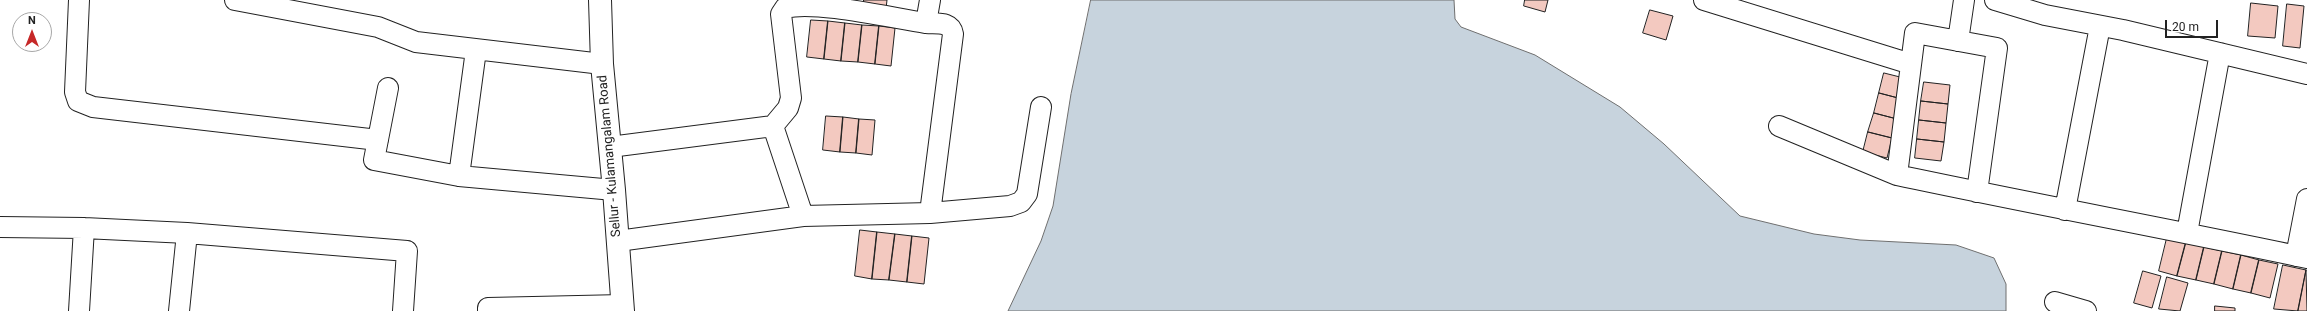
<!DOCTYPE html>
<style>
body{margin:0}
#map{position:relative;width:2307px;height:311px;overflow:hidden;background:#fff;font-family:Roboto,sans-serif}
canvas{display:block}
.north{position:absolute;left:12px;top:12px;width:40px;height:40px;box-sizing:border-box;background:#fff;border:1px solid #a7a7a7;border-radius:50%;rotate:0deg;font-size:11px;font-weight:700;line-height:16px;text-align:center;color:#222}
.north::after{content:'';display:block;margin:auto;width:14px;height:18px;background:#c62828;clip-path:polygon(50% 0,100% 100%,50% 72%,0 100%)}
.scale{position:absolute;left:2165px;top:20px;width:53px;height:18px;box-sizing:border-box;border:2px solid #222;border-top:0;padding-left:5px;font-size:12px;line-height:14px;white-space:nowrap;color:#222;-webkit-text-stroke:3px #fff;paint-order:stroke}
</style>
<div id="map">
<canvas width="2307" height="311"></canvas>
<div class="north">N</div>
<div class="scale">20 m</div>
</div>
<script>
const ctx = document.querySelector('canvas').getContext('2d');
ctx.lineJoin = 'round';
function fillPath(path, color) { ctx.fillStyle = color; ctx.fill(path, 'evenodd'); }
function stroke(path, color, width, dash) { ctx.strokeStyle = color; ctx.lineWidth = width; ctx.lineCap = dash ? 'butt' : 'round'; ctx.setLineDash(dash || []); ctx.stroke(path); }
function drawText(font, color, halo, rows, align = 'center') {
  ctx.font = font + ' Roboto,sans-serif'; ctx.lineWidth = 3; ctx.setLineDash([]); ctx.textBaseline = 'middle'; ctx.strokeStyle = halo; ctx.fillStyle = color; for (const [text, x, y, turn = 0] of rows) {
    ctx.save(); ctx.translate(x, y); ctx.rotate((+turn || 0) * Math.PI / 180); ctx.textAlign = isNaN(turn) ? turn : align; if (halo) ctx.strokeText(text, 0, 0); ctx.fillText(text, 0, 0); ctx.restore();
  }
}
const water = new Path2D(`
 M1091 0H1454L1455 19 1461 27 1535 55 1620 107 1664 144 1740 216 1814 234 1860 240 1956 245 1994 258 2006 284V311H1008L1041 241 1053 206 1071 94Z`);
const building = new Path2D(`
 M864 0H887L886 9 863 6Z
 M1525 0H1548L1545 12 1524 6Z
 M2251 3 2278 6 2275 38 2248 36Z
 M2287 4 2304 6 2300 48 2283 46Z
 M1650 10 1673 16 1666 40 1643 33Z
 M811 20 828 21 824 59 807 57Z
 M828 21 845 23 841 61 824 59Z
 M845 23 862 25 858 62 841 61Z
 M862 25 879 26 875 64 858 62Z
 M879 26 895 28 891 66 875 64Z
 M1884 73 1908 79 1902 99 1879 93Z
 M1924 82 1950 85 1948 104 1921 101Z
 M1879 93 1902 99 1897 119 1874 113Z
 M1921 101 1948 104 1946 123 1919 120Z
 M1874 113 1897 119 1892 138 1868 132Z
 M826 116 843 117 840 152 823 150Z
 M843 117 859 119 856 153 840 152Z
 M859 119 875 120 872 155 856 153Z
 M1919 120 1946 123 1944 142 1917 139Z
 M1868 132 1892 138 1887 158 1863 152Z
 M1917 139 1944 142 1941 161 1915 158Z
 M860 230 877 232 872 279 855 276Z
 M877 232 895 234 889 280 872 279Z
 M895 234 912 236 907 282 889 280Z
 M912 236 929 238 924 284 907 282Z
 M2167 238 2186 242 2177 276 2159 271Z
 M2186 242 2204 247 2196 280 2177 276Z
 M2204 247 2222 251 2214 284 2196 280Z
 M2222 251 2241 255 2233 289 2214 284Z
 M2241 255 2259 260 2251 293 2233 289Z
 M2259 260 2278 264 2270 298 2251 293Z
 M2283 265 2306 270 2298 311 2274 309Z
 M2306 270 2307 311H2298Z
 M2143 271 2161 276 2152 308 2134 303Z
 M2167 277 2188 283 2180 311 2159 309Z
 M2215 306 2235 308V311H2215Z`);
const minor = new Path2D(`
 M79 0 75 92 78 101 93 107 378 140
 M235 0 378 27 416 42 602 64
 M1704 0 1911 64
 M1995 0 2045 15 2123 30 2307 74
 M926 23C937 24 951 21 953 34L930 213
 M1958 41 1964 0
 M388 88 374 160 459 176 614 190
 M773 126 788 108 791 98 781 14 785 8C815 0 892 18 926 23L930 0
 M1779 126 1897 175
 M610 147 773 126 803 216
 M459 176 476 50
 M1977 192 1997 48 1915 33 1897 175C2033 204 2170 229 2307 258
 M2065 210 2100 26
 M0 227 84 228 187 233
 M2187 233 2220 53
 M618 241 803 216 930 213 1010 206 1021 202 1027 194 1041 107
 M2296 256 2307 199
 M2055 302 2086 311
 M79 311 84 228
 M179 311 187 233 407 251 403 311
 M488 311V308L623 305`);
const major = new Path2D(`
 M600 0 602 64 614 190 623 311`);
const streetNames = [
 ["Sellur - Kulamangalam Road",610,156,-95]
];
fillPath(water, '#c7d3dd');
stroke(water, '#6f6f6f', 1);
fillPath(building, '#f3c9c0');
stroke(building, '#222', 1);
stroke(minor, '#222', 22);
stroke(major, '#222', 24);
stroke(minor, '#fff', 20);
stroke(major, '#fff', 22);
drawText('13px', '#222', '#fff', streetNames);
</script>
